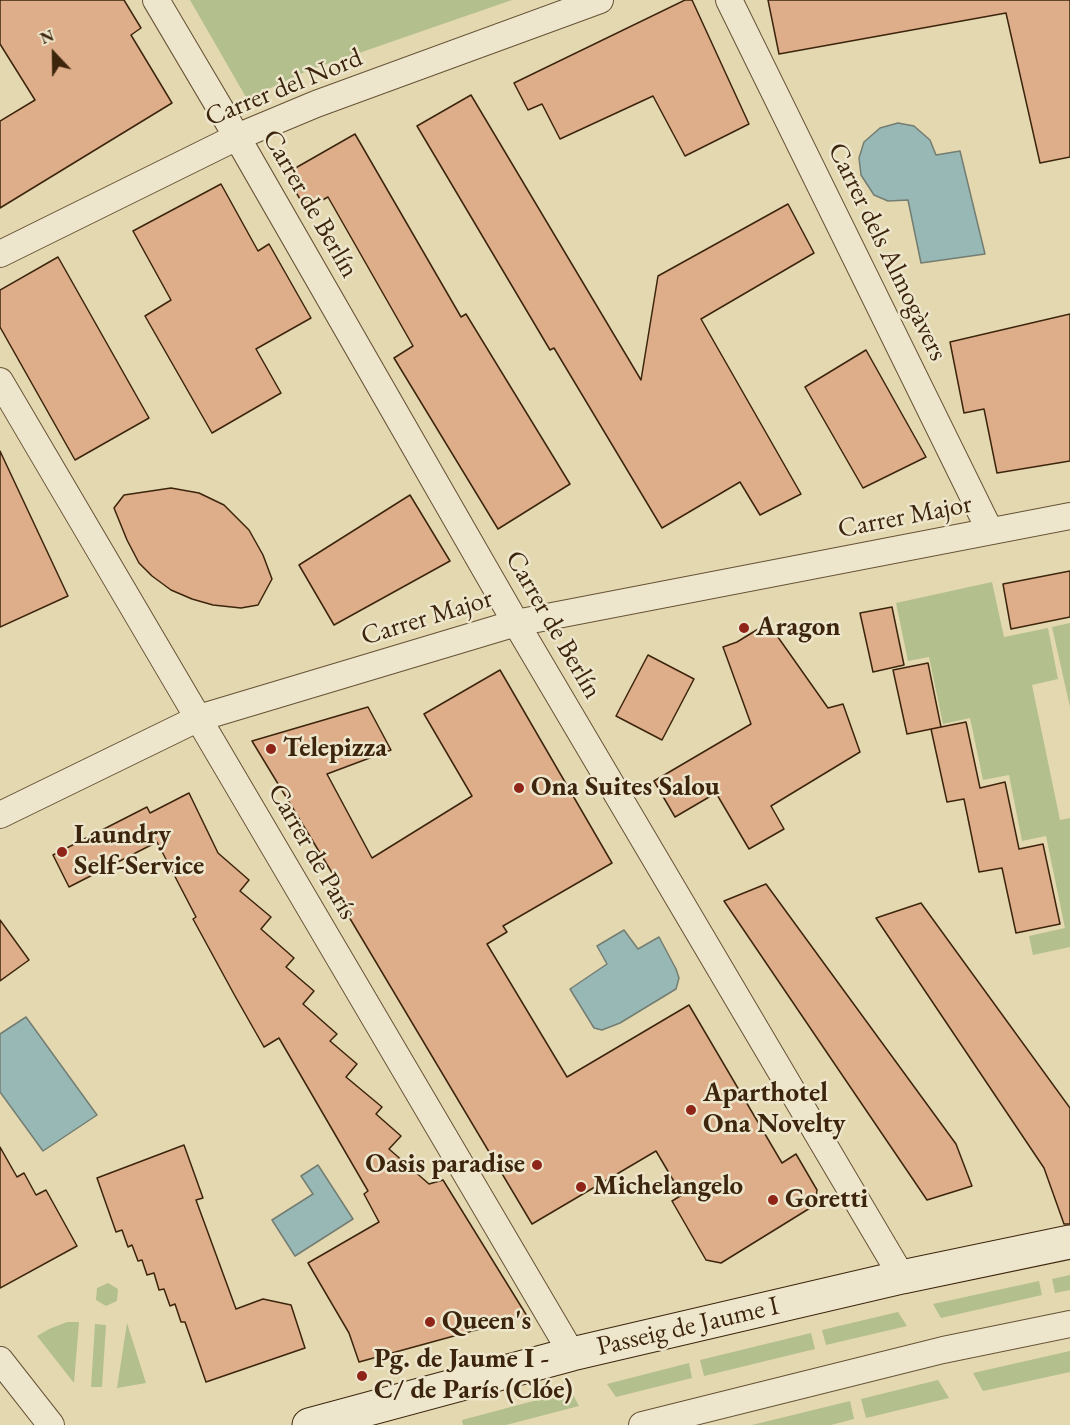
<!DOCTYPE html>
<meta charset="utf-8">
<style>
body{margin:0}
#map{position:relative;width:1070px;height:1425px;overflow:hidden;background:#e4d8b1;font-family:"EB Garamond",serif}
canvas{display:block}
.north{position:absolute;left:24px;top:24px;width:60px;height:60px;-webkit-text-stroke:4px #ede6cc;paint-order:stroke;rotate:338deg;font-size:16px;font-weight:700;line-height:24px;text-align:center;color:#3c250c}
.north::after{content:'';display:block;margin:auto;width:21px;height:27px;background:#3c250c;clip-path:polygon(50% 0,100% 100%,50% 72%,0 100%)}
</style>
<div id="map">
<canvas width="1070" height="1425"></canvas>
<div class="north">N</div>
</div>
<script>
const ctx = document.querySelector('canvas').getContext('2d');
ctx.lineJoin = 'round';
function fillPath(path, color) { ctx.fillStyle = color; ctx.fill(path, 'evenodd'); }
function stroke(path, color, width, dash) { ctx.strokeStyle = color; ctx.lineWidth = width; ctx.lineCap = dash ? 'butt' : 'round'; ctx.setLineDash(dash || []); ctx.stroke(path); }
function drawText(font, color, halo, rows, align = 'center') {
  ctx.font = font + ' "EB Garamond",serif'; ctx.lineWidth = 5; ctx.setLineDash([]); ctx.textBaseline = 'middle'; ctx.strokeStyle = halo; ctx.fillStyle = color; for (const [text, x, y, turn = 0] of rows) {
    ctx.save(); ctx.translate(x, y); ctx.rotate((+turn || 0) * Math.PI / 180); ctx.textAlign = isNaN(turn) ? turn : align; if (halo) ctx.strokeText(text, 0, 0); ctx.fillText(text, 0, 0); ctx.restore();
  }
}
const green = new Path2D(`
 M190 0H512L307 71 247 99Z
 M992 582 1004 637 1048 628 1058 679 1032 685 1060 820 1070 818V947L1033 955 1029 936 1065 928 1046 836 1022 841 1009 775 983 780 970 718 943 724 929 657 908 661 896 603Z
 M1070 623V707L1052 627Z
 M1070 1275V1290L1055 1293 1052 1279Z
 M1039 1281 1042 1295 941 1318 933 1304Z
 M108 1283 118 1289 117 1301 106 1306 96 1300 97 1288Z
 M898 1312 907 1326 826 1345 822 1330Z
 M67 1322H79L74 1383 37 1336 49 1329Z
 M127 1323 146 1383 117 1388Z
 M95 1324 106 1325 102 1387H91Z
 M811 1333 815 1349 704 1376 700 1360Z
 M1070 1351V1372L983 1391 973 1373Z
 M689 1363 692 1378 616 1397 607 1384Z
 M938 1380 949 1398 866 1418 861 1399Z
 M571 1391 579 1406 506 1425H463L462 1420Z
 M850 1401 854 1419 831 1425H752Z`);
const water = new Path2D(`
 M898 123 914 126 930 140 936 155 960 151 985 254 921 263 908 200 888 201 874 195 861 175 859 158 864 142 880 128Z
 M624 930 638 949 659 937 676 969 679 978 676 989 620 1023 602 1030 594 1028 570 989 607 964 597 946Z
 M26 1017 97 1115 43 1151 0 1092V1034Z
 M318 1165 353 1219 295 1256 272 1220 313 1194 301 1176Z`);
const building = new Path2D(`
 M0 0H124L141 28 131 35 172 103 0 208V121L35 100 0 44Z
 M685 0H692L749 124 685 156 653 96 560 139 542 104 528 110 514 83Z
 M768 0H1070V157L1040 163 1006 13 779 54Z
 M471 95 641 380 658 276 788 204 814 253 701 319 801 494 760 515 740 482 662 528 554 348 550 350 417 126Z
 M355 134 461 317 466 314 570 484 498 529 394 358 413 346 328 197 306 209 285 174Z
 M221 184 258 251 269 244 311 318 256 349 281 393 212 433 145 316 171 300 133 231Z
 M58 257 149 418 75 460 0 327V290Z
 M1070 314V461L997 473 984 409 964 413 950 342Z
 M866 350 926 457 863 488 805 387Z
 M0 451 68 596 0 627Z
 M171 488 199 493 224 505 249 530 263 555 272 579 258 605 241 608 213 605 192 599 171 590 152 576 139 563 127 540 114 508 124 495Z
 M410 495 450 561 334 625 299 565Z
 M1070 571V617L1011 629 1003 584Z
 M892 607 904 665 873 672 860 613Z
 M768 623 828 708 843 704 860 752 771 806 784 829 749 849 716 793 675 817 654 781 751 724 723 647 737 642Z
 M648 655 694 679 662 740 616 716Z
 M928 663 941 727 907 734 893 670Z
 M500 670 612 863 503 926 507 932 487 944 567 1077 689 1005 782 1163 796 1154 817 1190 815 1205 721 1263 706 1260 672 1201 682 1195 656 1151 532 1224 330 885 337 881 252 741 368 707 391 750 327 774 372 858 472 796 424 714Z
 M966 722 980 788 1005 782 1019 849 1043 844 1060 924 1016 933 1002 868 979 872 964 799 947 802 931 729Z
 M189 793 218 853 249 880 240 891 271 917 261 929 294 958 286 967 314 991 303 1004 337 1034 330 1041 357 1064 346 1077 382 1107 376 1114 401 1136 389 1149 429 1184 443 1180 527 1316 359 1362 349 1333 308 1263 379 1222 364 1194 368 1191 279 1038 264 1047 235 996 193 919 196 917 157 842 69 887 53 855 147 807 150 813Z
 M766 884 956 1144 972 1186 927 1200 724 901Z
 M921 903 1070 1108V1224H1064L1044 1168 876 918Z
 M0 920 29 960 0 981Z
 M184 1145 203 1198 196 1200 236 1309 263 1299 291 1305 305 1348 206 1382 185 1322H181L175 1304 170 1306 164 1289 159 1290 154 1273 147 1275 142 1260 138 1261 132 1245 128 1247 122 1230 116 1232 97 1178Z
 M0 1147 17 1177 24 1173 36 1195 46 1190 77 1246 0 1288Z`);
const street = new Path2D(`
 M156 0 237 137 516 623 902 1277
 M729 0 990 531
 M0 254 237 137 316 104 600 0
 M0 381 572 1354
 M0 815 199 718 516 623 1070 516
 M0 1360 51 1425
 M642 1425 943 1350 1070 1324`);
const secondary = new Path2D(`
 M309 1425 572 1354 902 1277 1070 1242`);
const markers = [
 [744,628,6,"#8f2418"],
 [271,749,6,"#8f2418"],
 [519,788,6,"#8f2418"],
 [62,852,6,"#8f2418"],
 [691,1110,6,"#8f2418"],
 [537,1165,6,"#8f2418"],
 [581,1187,6,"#8f2418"],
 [773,1200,6,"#8f2418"],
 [430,1322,6,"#8f2418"],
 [362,1376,6,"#8f2418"]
];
const streetNames = [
 ["Carrer del Nord",284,88,-22],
 ["Carrer de Berlín",310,204,60],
 ["Carrer dels Almogàvers",887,252,64],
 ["Carrer Major",905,517,-11],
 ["Carrer Major",427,618,-17],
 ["Carrer de Berlín",553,625,60],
 ["Carrer de París",312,852,60],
 ["Passeig de Jaume I",688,1327,-13]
];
const poiNames = [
 ["Aragon",756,628],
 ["Telepizza",283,749],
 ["Ona Suites Salou",531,788],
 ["Laundry",74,836],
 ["Self-Service",74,867],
 ["Aparthotel",703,1094],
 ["Ona Novelty",703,1125],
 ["Oasis paradise",525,1165,"right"],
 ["Michelangelo",593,1187],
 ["Goretti",785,1200],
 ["Queen's",442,1322],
 ["Pg. de Jaume I -",374,1360],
 ["C/ de París (Clóe)",374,1391]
];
fillPath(green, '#b3bf8c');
fillPath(water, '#98b8b5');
stroke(water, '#737d71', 1.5);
fillPath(building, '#deae8a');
stroke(building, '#3c250c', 1.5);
stroke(street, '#665235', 28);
stroke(secondary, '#3c250c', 35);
stroke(street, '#ede6cc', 26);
stroke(secondary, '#ede6cc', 33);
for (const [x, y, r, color] of markers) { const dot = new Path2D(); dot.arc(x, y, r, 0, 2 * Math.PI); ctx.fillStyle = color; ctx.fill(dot); stroke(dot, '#ede6cc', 2); }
drawText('27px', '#3c250c', '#ede6cc', streetNames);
drawText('bold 27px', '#3c250c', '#ede6cc', poiNames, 'left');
</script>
